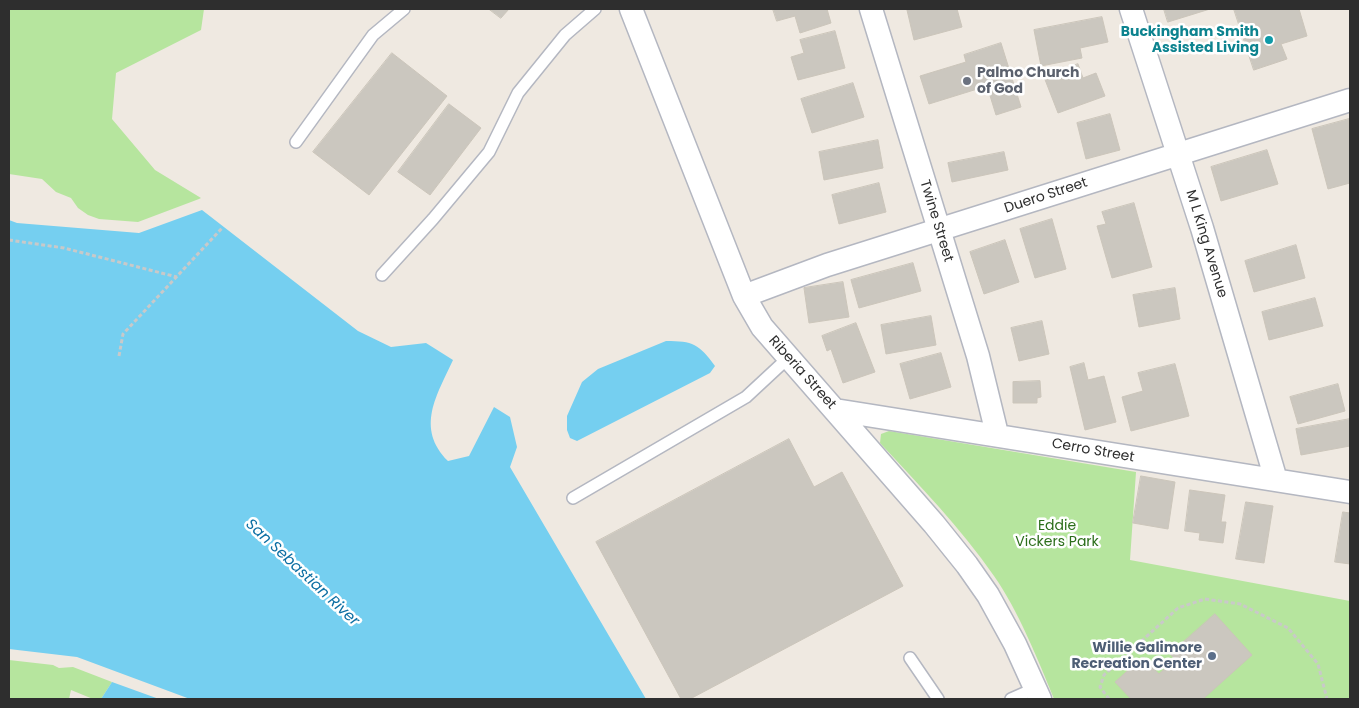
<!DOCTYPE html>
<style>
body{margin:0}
#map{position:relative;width:1359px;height:708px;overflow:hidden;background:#efe9e1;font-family:Poppins,sans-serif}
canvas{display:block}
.frame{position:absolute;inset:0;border:10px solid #2e2e2e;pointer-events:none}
</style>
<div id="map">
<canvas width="1359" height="708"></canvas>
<div class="frame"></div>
</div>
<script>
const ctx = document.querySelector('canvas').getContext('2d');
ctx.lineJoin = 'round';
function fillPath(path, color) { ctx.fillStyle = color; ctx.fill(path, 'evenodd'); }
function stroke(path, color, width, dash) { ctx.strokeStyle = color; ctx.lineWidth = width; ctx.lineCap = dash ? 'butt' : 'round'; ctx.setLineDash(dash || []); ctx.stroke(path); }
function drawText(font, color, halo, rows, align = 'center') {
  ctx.font = font + ' Poppins,sans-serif'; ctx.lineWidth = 5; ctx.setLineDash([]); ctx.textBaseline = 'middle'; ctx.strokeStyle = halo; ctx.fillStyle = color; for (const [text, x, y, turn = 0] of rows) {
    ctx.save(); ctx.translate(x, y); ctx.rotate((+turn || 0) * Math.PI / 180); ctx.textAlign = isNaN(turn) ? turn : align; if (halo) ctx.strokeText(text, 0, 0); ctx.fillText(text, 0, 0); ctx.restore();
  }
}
const green = new Path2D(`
 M9 9H204L201 30 116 73 112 119 155 170 201 198 199 199 138 222 99 219 88 215 78 208 71 198 56 192 42 179 9 174Z
 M889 431 1136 472 1130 560 1350 601V699H1054C1038 660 1018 610 994 576 961 528 919 485 880 443L881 434Z
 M9 660 53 665 59 668 73 667 112 682 101 699H93L71 690 69 699H9Z`);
const water = new Path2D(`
 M202 210 358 331 391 347 426 343 453 360C437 395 415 428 448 461L469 456 494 407 510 417 517 447 510 467 646 699H190L77 657 9 649V220L17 223 139 233Z
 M666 341C693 341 699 344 715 366L710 373 577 441 570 438 567 430V416L582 382 598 369Z
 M112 682 159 699H101Z`);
const building = new Path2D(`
 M489 9H509L501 18Z
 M773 9H827L831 23 800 33 795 16 777 21Z
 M957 9 962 27 914 40 907 10Z
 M1164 9H1210L1168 22Z
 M1234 9H1299L1307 36 1281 44 1287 59 1254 70Z
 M1102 17 1108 42 1080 48 1082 58 1041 66 1034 30Z
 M835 31 845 68 798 80 791 57 804 53 800 40Z
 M1001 43 1021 107 996 115 987 86 929 104 920 76 966 62 964 55Z
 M392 53 447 96 369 195 313 152Z
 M1078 64 1083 78 1096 73 1105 96 1058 113 1044 77Z
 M853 83 864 117 812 133 801 99Z
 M449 104 481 128 430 195 398 172Z
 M1110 114 1120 150 1086 159 1077 123Z
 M1349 119 1350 183 1328 189 1312 129Z
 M878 140 883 168 824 180 819 152Z
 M1267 150 1278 184 1221 201 1211 167Z
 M1004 152 1008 170 952 182 948 163Z
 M879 183 886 212 839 224 832 195Z
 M1134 203 1152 267 1112 278 1097 226 1106 224 1102 212Z
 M1052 219 1066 269 1035 278 1020 229Z
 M1005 240 1019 282 984 294 970 252Z
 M1296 245 1305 278 1254 292 1245 261Z
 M913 263 921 291 859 308 851 280Z
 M843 282 849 317 809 323 804 288Z
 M1175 288 1180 319 1139 327 1133 295Z
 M1315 298 1323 326 1269 340 1262 312Z
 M931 316 936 345 886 354 881 325Z
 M1042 321 1049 354 1019 361 1011 328Z
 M856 323 875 372 843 383 831 349 827 351 822 336Z
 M941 353 951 387 910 399 900 364Z
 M1084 363 1088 380 1104 376 1116 422 1085 430 1070 367Z
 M1175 364 1189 416 1131 431 1122 397 1143 391 1138 373Z
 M1040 381 1041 397 1037 398V403H1013V382Z
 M1338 384 1345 411 1298 424 1290 397Z
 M1350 419V446L1301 455 1296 429Z
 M789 439 814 487 842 472 903 586 690 699H681L596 542Z
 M1141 476 1175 482 1168 529 1133 523Z
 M1190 490 1225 495 1221 522H1226L1223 543 1199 540 1200 533 1185 531Z
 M1246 502 1273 506 1264 563 1236 559Z
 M1343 512 1350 513V564L1335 562Z
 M1215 614 1252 655 1203 699H1131L1115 682 1143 657 1159 674 1175 659 1170 654Z`);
const path = new Path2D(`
 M9 240 64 248 177 277
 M119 356 123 334 223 227
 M1109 699 1100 687 1104 675 1178 608 1205 599 1240 604 1288 628 1318 664 1327 699`);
const service = new Path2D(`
 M296 142 373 35 404 9
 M382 275 433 219 489 152 518 93 565 35 595 9
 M573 498 746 397 788 358
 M910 658 938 699
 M1011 699 1036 688`);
const minor = new Path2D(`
 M631 9 744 296 762 327 934 524 967 565 988 595 1015 644 1040 699
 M871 9 978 356 997 434
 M1131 9 1202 228 1276 480
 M744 296 827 265 1350 100
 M835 410 1350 492`);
const markers = [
 [1269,40,5,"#0f9aa8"],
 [967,81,5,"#6b7280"],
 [1212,656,5,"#5c6f8a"]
];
const cultureNames = [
 ["Buckingham Smith",1259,32],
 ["Assisted Living",1259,48]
];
const worshipNames = [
 ["Palmo Church",977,73],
 ["of God",977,89]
];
const streetNames = [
 ["Duero Street",1046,196,-18],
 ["Twine Street",936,221,73],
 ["M L King Avenue",1206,244,73],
 ["Riberia Street",802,373,48],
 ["Cerro Street",1093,451,10]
];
const parkNames = [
 ["Eddie",1057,526],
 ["Vickers Park",1057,542]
];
const serviceNames = [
 ["Willie Galimore",1202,648],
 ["Recreation Center",1202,664]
];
const waterNames = [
 ["San Sebastian River",302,573,43]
];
fillPath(green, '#b6e59e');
fillPath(water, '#75cff0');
fillPath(building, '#cbc7bf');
stroke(building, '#cbc5ba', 1);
stroke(service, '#b4b7c1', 14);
stroke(minor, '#b4b7c1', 25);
stroke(path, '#c9c9c9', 3, [4, 2.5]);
stroke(service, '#fff', 11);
stroke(minor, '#fff', 22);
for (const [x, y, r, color] of markers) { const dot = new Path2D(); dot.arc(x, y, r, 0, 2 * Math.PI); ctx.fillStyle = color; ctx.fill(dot); stroke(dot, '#fff', 2); }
drawText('bold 14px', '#0d838f', '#fff', cultureNames, 'right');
drawText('bold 14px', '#5b616d', '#fff', worshipNames, 'left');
drawText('14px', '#2e2e2e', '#fff', streetNames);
drawText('14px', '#2c6e1b', '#fff', parkNames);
drawText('bold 14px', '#4e5e75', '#fff', serviceNames, 'right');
drawText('italic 15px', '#0d6fa3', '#fff', waterNames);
</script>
